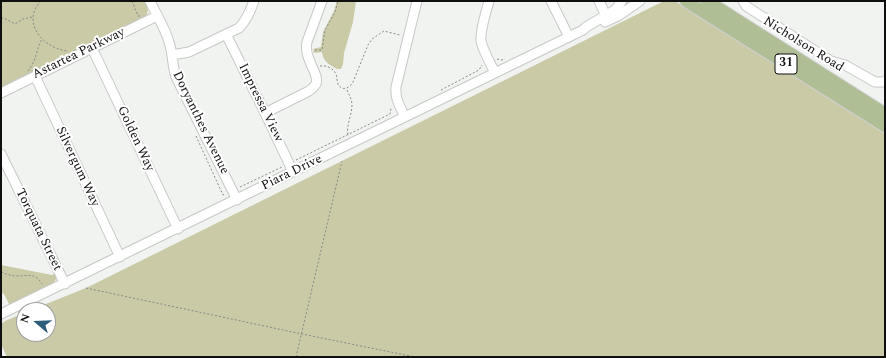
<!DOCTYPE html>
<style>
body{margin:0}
#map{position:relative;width:886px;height:358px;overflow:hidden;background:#f0f3f0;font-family:Spectral,serif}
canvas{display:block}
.frame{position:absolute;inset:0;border:2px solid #0e0f0e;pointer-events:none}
.north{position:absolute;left:16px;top:302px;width:40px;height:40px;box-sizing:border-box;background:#fff;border:1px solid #9f9f9f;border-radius:50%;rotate:289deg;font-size:11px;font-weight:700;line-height:16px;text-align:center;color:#0e0f0e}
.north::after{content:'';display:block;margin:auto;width:14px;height:18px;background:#2c5e7b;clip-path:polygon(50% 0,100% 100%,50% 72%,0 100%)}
</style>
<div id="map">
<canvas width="886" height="358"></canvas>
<div class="frame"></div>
<div class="north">N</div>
</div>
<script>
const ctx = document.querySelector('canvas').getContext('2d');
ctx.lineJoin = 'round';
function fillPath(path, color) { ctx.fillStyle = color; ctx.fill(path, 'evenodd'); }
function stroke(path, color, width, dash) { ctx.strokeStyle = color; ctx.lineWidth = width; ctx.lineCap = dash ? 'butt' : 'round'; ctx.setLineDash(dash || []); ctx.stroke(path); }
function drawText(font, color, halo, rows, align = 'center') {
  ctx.font = font + ' Spectral,serif'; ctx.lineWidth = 4; ctx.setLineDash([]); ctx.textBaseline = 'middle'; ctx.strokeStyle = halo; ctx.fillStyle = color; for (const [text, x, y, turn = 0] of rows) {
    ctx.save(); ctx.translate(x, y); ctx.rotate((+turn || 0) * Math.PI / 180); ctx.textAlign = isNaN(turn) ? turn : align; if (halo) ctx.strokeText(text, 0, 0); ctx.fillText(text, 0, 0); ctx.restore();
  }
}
const green = new Path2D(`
 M1 1H145C148 7 149 10 146 17L1 89Z
 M337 1H356L353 22 344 53 343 64 341 69H337C330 65 323 62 322 52L314 53 313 49 321 47 323 32 334 11Z
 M664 1H675L885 134V357H7L1 344V324L5 321 24 313V334H48V310H31L86 288Z
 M1 265 52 275 56 273V279L53 284 10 306 4 294 1 293Z`);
const path = new Path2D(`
 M41 1C25 17 35 37 52 46 57 49 62 50 67 51
 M132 1 138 16H140
 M1 18 6 19 15 24 23 19 32 17
 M315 50H322L325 30 335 12 338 1
 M497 59 502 60 505 59
 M320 66C326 65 333 68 336 74 337 77 337 81 338 84 342 92 350 88 353 82L368 45 372 39 384 31 400 35
 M28 71C37 60 36 49 42 39
 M347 90C349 95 352 99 352 105 352 115 346 125 348 135
 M441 90 479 70 482 65
 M196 136 223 195 225 194
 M296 160 390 114 391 108
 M240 187 282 167
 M1 272C6 274 11 276 17 276 28 276 35 272 42 284
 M86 288 302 334 415 357
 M296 357 342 161`);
const minor = new Path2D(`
 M150 1C156 14 165 28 169 42 173 53 172 66 176 77L237 200
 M489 1C486 12 480 30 481 41 483 51 491 64 495 73
 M551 1 569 37
 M599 1 606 16
 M743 1 746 6 831 61 845 65 875 82H884L885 81
 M605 22 618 16 640 1
 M226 34 265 113 293 172
 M92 48 178 229
 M172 55 189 52 239 28C247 20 250 11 254 1
 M35 76 120 257
 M1 93 157 16
 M265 113 309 91C312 89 314 87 316 84 320 74 303 58 307 42L322 1
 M405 117C400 106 395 100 396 87L417 1
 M1 154 65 284
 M1 314 583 30 586 27 615 10 622 1`);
const major = new Path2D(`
 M686 1 885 126
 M707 1 885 114`);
const shields = [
 [786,64,22]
];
const shieldNames = [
 ["31",786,64]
];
const streetNames = [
 ["Nicholson Road",803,45,32],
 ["Astartea Parkway",79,54,-26],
 ["Impressa View",260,103,64],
 ["Doryanthes Avenue",200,123,64],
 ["Golden Way",135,139,65],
 ["Silvergum Way",77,167,65],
 ["Piara Drive",292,173,-26],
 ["Torquata Street",38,230,64]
];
fillPath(green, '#cacaa6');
stroke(minor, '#c6c9c6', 11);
stroke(major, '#cfcfcf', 14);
stroke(path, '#878987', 1, [2, 2]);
stroke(minor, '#fff', 9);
stroke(major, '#afbe94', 12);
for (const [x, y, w] of shields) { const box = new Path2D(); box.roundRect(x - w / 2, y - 10, w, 20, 3); ctx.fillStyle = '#fff'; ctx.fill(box); stroke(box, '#0e0f0e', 1); }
drawText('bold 12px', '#0e0f0e', null, shieldNames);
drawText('13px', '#0e0f0e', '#fff', streetNames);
</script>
